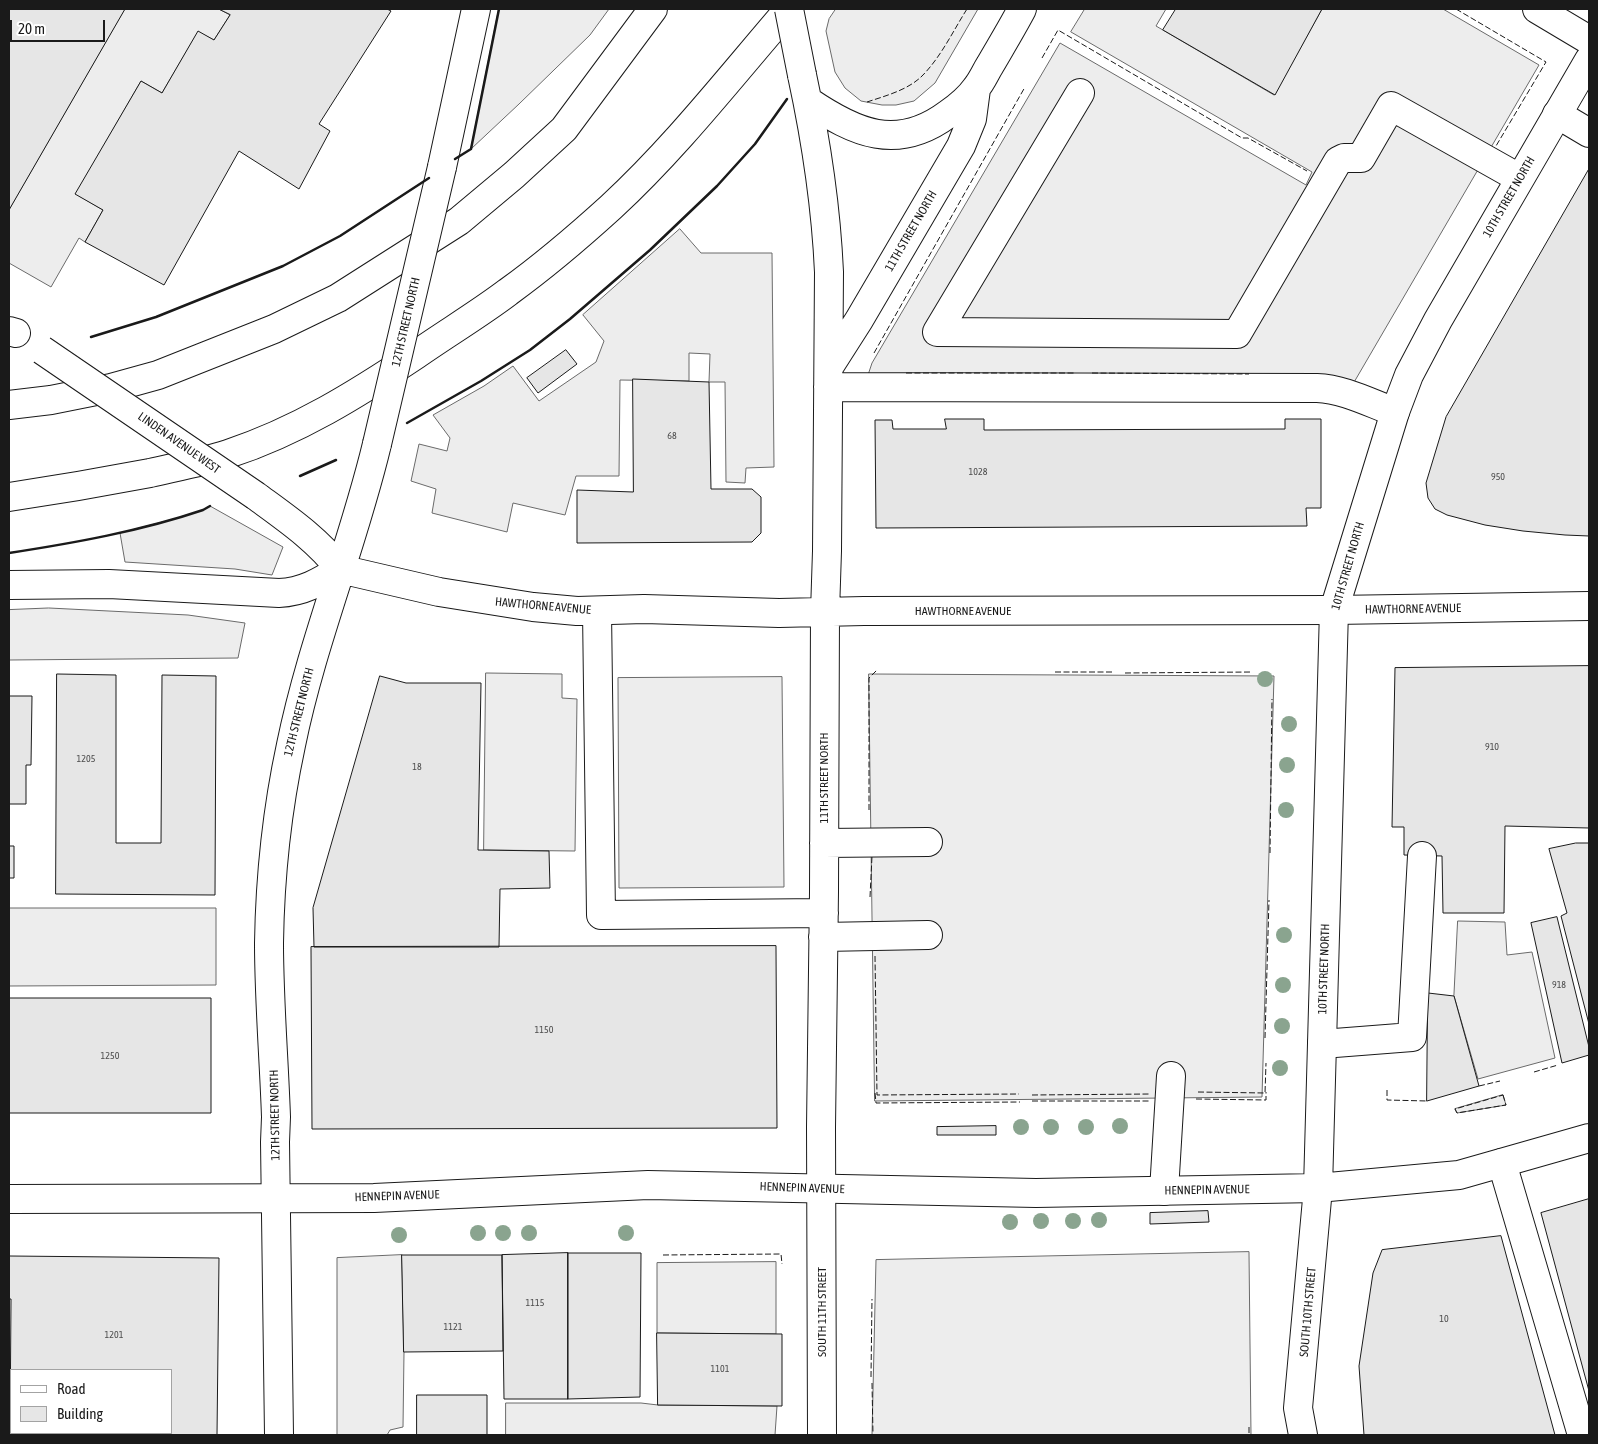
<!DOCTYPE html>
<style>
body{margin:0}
#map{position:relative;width:1598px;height:1444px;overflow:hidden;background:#fff;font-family:"Asap Condensed",sans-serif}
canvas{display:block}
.frame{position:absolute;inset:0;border:10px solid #1a1a1a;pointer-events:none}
.legend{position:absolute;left:10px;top:1369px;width:162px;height:65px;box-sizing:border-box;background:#fff;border:1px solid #a3a3a3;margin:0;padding:6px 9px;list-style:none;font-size:15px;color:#1a1a1a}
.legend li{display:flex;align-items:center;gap:10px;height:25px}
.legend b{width:25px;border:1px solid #a3a3a3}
.scale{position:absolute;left:10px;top:20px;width:95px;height:22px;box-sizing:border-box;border:2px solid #1a1a1a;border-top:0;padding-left:6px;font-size:15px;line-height:18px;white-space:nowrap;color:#1a1a1a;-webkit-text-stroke:4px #fff;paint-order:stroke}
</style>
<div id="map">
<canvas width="1598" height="1444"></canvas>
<div class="frame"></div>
<ul class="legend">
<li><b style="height:6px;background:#fff"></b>Road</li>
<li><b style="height:14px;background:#e6e6e6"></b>Building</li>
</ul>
<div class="scale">20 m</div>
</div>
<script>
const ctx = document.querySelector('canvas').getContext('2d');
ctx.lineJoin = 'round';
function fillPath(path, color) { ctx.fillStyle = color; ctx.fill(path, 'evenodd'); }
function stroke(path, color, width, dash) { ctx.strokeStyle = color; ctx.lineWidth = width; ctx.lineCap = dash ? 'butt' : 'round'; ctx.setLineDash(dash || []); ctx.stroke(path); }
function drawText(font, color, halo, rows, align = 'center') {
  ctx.font = font + ' "Asap Condensed",sans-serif'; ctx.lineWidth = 4; ctx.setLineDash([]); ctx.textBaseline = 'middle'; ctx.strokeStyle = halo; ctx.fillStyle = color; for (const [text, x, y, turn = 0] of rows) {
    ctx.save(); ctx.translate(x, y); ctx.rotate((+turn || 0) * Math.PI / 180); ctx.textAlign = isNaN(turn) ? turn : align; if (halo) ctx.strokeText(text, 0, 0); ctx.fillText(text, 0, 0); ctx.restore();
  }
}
const built = new Path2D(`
 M125 9H219L230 15 214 40 198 32 162 93 141 81 76 194 103 210 85 242 79 238 51 287 9 263V210Z
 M499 9H609L590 35 519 104 471 149Z
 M836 9H978L935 83 914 101 896 105H882L861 101 845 88 835 72 826 31 829 19Z
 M1085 9H1166L1156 26 1274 95 1322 9H1443L1539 65 1353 384 868 375 872 363 1060 43 1306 185 1312 172 1071 32Z
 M680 229 701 253H772L774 467 746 468 745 483 726 482 725 382H709L710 354 689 353V381L620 380 619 476H576L565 515 513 503 507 532 432 513 436 489 411 481 419 444 447 451 450 438 433 415 484 386 513 366 539 401 596 362 604 341 583 315Z
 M210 506 283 547 272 575 235 569 125 562 120 533 174 519 203 510Z
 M49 608 188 615 245 623 238 658 9 660V610Z
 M486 673 562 674V698L577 699 575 851 484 850Z
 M869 674 1274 676 1262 1097 875 1101Z
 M782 677 784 887 619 888 618 678Z
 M9 908H216V985L9 986Z
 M1458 921 1505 922 1507 955 1532 952 1555 1058 1478 1079 1454 996Z
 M1503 1095 1506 1105 1457 1113 1455 1109Z
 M1249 1252 1251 1435H872L876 1260Z
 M402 1255 404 1352 403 1427 390 1430 387 1435H337V1258Z
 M776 1262V1334L657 1333V1263Z
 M506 1403H641L658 1405 777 1406 775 1435H506Z`);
const building = new Path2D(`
 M9 9H125L9 210Z
 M219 9H387L391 11 319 124 330 131 299 189 239 151 164 285 85 242 103 210 75 194 141 81 162 93 198 31 214 40 230 15Z
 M1176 9H1322L1275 95 1163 30Z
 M1589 169V536L1565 535 1523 531 1485 525 1447 515 1435 509 1428 498 1426 483 1446 417Z
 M566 350 577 364 538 393 527 378Z
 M633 379 709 382 711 489H752L761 497V533L752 542 577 543V490L633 492Z
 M945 419H984V430L1285 429V419H1321V508H1306L1307 526 876 528 875 420H892L893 429H946Z
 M1589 666V828L1505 826 1504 913H1443L1442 856 1404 855V827H1392L1395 668Z
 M57 674 116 675V843H161L162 675 216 676 215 895 56 894Z
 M380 676 406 683H481L478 850 549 851 550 888 500 889 499 947H314L313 908Z
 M9 696H32L31 765H26V804H9Z
 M1576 843H1589V1024L1561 916 1567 913 1549 849Z
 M9 846H14V878H9Z
 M1557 917 1589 1047V1055L1562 1063 1531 923Z
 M776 946 777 1128 312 1129 311 947Z
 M1428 993 1454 996 1479 1086 1427 1101Z
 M9 998H211V1113H9Z
 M996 1126V1135H937V1127Z
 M1589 1199V1391L1541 1213Z
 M1208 1211 1209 1222 1150 1224V1213Z
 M1501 1236 1555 1435H1364L1359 1366 1373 1273 1382 1250Z
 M568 1253H641L640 1397 568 1399Z
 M568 1253V1399H504L502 1255Z
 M402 1255H502L503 1351 404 1352Z
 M9 1256 219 1258 217 1435H10L11 1299H9ZM11 1370H171V1433H11Z
 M657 1333 782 1334V1406L658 1405Z
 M417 1395H487V1435H417Z`);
const minor = new Path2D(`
 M1537 9 1589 40
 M802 75C816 140 826 206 829 272L827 551 825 612 824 892 821 1127 822 1435
 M1080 93 937 332 1237 334 1338 161 1344 158H1361L1391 106 1519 178
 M808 101C855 133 897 152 948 114 958 107 969 98 976 88 982 81 985 73 990 65 1001 46 1012 28 1022 9
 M1557 114 1589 133
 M442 167 476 9
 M829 367 859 320 961 146 972 119 976 89
 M828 387 1317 388C1344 389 1370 403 1395 412
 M256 496C286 518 317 539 340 569
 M340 569 439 592 533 607 577 611 644 609 779 613 864 611 1334 610 1589 606
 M597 611 601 915 824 913
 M824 843 928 842
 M823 937 928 935
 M1322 1044 1412 1037 1422 856
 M1502 1163 1582 1435
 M1164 1191 1171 1076
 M279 1435 275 1142 276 1117C274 1059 269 1001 269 943 270 877 277 810 291 745 312 642 353 545 377 444
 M1303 1435 1298 1408 1318 1188`);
const major = new Path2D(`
 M1318 1188 1334 610 1395 412 1409 375 1438 320 1589 60
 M9 1199 374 1198 648 1185 1036 1193 1318 1188 1459 1175 1589 1138`);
const highway = new Path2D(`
 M9 331 16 333
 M9 405 51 400 111 388 158 375 274 329 338 298 459 221 514 175 564 129 653 9
 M9 497C56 490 103 482 150 473 176 467 203 462 228 454 298 431 357 394 417 354 447 333 479 314 508 292 544 266 578 237 611 207 676 147 731 76 789 9
 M9 585 109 584 279 593C303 592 320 582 340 569`);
const minorBridge = new Path2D(`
 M789 9 802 75
 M42 350 256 496
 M377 444 442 167`);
const fence = new Path2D(`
 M1456 9 1546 62 1496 146
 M1042 58 1058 30 1242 138H1248L1307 171
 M867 102C885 96 908 90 922 76 941 57 953 31 967 9
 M874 353 1025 87
 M906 373H1076
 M1092 373 1249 374
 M1055 672H1113
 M1125 673 1252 672
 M869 810V678L877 670
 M1270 853 1272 699
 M870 897 872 856
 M875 956 877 1095 1019 1094
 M1265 1038 1269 900
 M1534 1072 1558 1065
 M1479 1086 1500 1081
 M1387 1090V1100L1427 1101
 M1198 1092 1265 1093 1266 1063
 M875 1093 876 1103 1020 1102
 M1032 1095 1151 1094
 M1503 1095 1506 1105 1457 1113 1455 1109Z
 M1196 1099 1266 1100V1092
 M1032 1101H1151
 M663 1255 781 1254 782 1264
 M871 1377 872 1299
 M872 1383 873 1435
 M1249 1427V1435`);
const wall = new Path2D(`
 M455 159 471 149 499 9
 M91 337 156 317 283 266 340 236 429 178
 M407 423 481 381 530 350 570 319 650 250 717 186 755 144 787 99
 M300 476 336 460
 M9 553C74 543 141 531 203 510L210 506`);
const trees = [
 [1265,679],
 [1289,724],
 [1287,765],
 [1286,810],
 [1284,935],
 [1283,985],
 [1282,1026],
 [1280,1068],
 [1120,1126],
 [1021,1127],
 [1051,1127],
 [1086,1127],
 [1099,1220],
 [1041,1221],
 [1073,1221],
 [1010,1222],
 [478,1233],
 [503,1233],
 [529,1233],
 [626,1233],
 [399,1235]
];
const numberNames = [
 ["68",672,436],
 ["1028",978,472],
 ["950",1498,477],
 ["910",1492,747],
 ["1205",86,759],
 ["18",417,767],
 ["918",1559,985],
 ["1150",544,1030],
 ["1250",110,1056],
 ["1115",535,1303],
 ["10",1444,1319],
 ["1121",453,1327],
 ["1201",114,1335],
 ["1101",720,1369]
];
const streetNames = [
 ["10TH STREET NORTH",1509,197,-60],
 ["11TH STREET NORTH",911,231,-60],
 ["12TH STREET NORTH",406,322,-77],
 ["LINDEN AVENUE WEST",179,443,35],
 ["10TH STREET NORTH",1348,566,-74],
 ["HAWTHORNE AVENUE",543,606,5],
 ["HAWTHORNE AVENUE",1413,609,-1],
 ["HAWTHORNE AVENUE",963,611],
 ["12TH STREET NORTH",299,712,-76],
 ["11TH STREET NORTH",824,778,-90],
 ["10TH STREET NORTH",1324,969,-88],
 ["12TH STREET NORTH",275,1115,-91],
 ["HENNEPIN AVENUE",802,1188,2],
 ["HENNEPIN AVENUE",1207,1190,-1],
 ["HENNEPIN AVENUE",397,1196,-2],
 ["SOUTH 11TH STREET",822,1312,-90],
 ["SOUTH 10TH STREET",1308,1312,-85]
];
fillPath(built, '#ededed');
stroke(built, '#6a6a6a', 1);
fillPath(building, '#e6e6e6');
stroke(building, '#1a1a1a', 1);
stroke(minor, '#1a1a1a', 30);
stroke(major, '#1a1a1a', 30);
stroke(highway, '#1a1a1a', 30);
stroke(minor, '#fff', 28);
stroke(major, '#fff', 28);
stroke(highway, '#fff', 28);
stroke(minorBridge, '#1a1a1a', 30, []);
stroke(minorBridge, '#fff', 28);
stroke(fence, '#1a1a1a', 1, [6, 2.5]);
stroke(wall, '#1a1a1a', 2.5);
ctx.fillStyle = '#8aa48f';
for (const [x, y] of trees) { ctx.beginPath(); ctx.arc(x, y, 8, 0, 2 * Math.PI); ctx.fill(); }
drawText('10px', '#4d4d4d', null, numberNames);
drawText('12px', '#1a1a1a', '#fff', streetNames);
</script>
